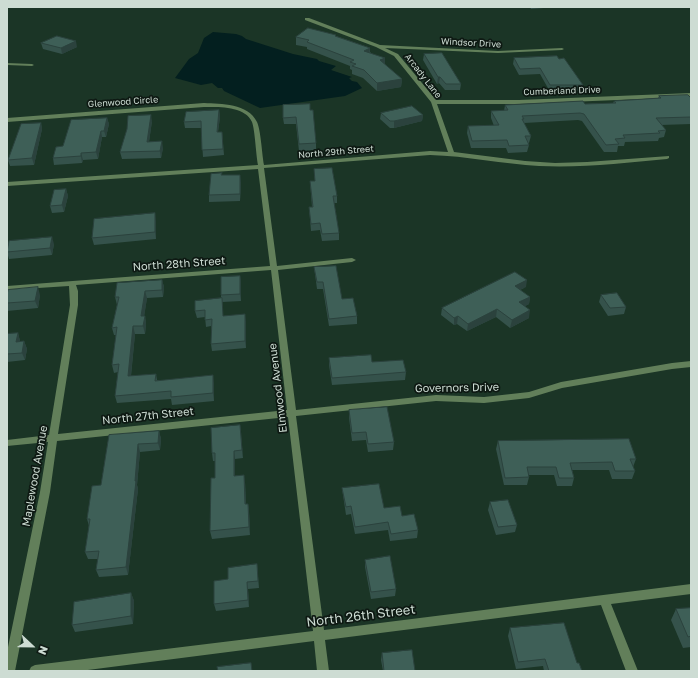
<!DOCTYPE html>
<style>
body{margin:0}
#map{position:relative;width:698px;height:678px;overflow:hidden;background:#1b3526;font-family:"Golos Text",sans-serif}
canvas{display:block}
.frame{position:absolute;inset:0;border:8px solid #cddcd3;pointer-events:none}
.north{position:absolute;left:12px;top:626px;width:40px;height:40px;-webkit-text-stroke:3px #0e1913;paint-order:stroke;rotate:112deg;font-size:11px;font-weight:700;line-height:16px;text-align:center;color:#cddcd3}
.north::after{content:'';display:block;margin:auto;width:14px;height:18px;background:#cddcd3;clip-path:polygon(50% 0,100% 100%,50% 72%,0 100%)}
</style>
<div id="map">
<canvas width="698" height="678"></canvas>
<div class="frame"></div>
<div class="north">N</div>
</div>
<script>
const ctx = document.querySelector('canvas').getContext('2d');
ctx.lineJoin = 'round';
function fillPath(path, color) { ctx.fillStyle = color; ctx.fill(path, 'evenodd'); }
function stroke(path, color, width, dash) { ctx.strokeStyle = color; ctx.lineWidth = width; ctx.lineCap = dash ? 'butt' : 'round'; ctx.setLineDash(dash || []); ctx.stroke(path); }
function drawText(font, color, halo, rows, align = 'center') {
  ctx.font = font + ' "Golos Text",sans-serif'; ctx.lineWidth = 3.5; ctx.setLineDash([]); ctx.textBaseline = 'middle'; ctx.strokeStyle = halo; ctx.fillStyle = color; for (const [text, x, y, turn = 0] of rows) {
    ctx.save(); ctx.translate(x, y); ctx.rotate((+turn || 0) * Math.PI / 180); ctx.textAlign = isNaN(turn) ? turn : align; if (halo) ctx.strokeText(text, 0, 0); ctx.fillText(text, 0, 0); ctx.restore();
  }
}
const water = new Path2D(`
 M213 32 236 34 242 36 246 39 293 54 317 59 319 61 336 66 331 70 352 77 349 78 352 81 357 82 362 88 345 96 260 108 224 91 222 88H218L212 83 201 85 175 78 189 59 198 53 204 38Z`);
const minor = new Path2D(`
 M305 18H309L380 45 498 51 562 48 564 49 562 50 498 53 385 48 398 54 436 100H519L691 93V97L519 104H437L454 152 525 161 555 163 587 162 669 156V158L667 159C625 163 582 168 539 166 503 164 467 156 430 155L264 168 277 266 352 258 356 260 352 262 278 270 296 410 436 395 484 397 529 392 561 382 672 363 691 361V367L672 369 562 388 529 398 484 403 436 401 296 416 324 630 691 584V594L611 604 638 671H626L601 605 325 640 329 671H317L314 641 80 671H29L31 667 35 665 313 631 288 417 57 441 50 492 15 671H7V652L40 492 48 442 7 446V440L49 435 70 305 69 286 7 290V286L270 266 258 169 7 186V182L258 165C256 155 255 130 252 122 245 106 219 107 204 107L7 122V118L204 103C221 104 248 103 257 122 261 131 262 154 264 165L430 151 448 152 431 102 394 56 376 47 305 20ZM271 270 287 410 58 434 78 305V291L76 285Z
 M7 63 32 64 34 65 32 66 7 65Z`);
const wall = new Path2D(`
 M530 7H544V8L531 9Z
 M336 35V36L370 48V52L402 79 401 87 377 91 363 78 352 74V70L350 69V66L307 49V47L296 45V37Z
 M41 43 77 47 62 54 43 49Z
 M424 54 461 84 460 90H445L439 83 437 84 423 60Z
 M514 58 583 85 582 91 549 90 540 74 519 75 513 64Z
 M659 96 691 98V124L661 125 666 130 664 137 659 138 658 141 625 142 624 146H618L617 152H604L582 121 578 120 524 123 531 136 529 143H528L529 145 527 152 508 153 506 148H471L467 133 468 126H494L491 118V111H504L505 105 585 104 613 103 614 101 658 98Z
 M219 110 220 117 218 132H222L224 155 203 157 201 128H185L184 122Z
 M310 110 316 143V150L299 151 296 124H284L283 118Z
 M381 113 423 115 422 121 394 128H390L380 119Z
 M107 118 109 124 106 137H102L98 159 83 160 82 163 54 165 53 158Z
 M152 121 149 142 163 148 161 158 122 159 120 152Z
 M41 123 42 129 34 165 10 166 8 160Z
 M314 169 337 196V203H334L339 233V240L322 241 320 230 311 231 309 207H312L310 181H315Z
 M222 173V175L241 182 240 201 209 202V195Z
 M66 189 68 196 64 212 52 213 50 206Z
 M156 221V239L94 245 92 238Z
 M54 244 52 255 9 259 7 252V250Z
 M314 267 357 316V324L329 326 323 289H317L315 274Z
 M240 276 241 284V301L222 302 223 316 246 321V348L212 351 211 344V326L206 327 205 317 197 318 195 311 221 298V295Z
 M162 280 164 287 163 297 147 298 144 316H145L146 324 145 334H135L131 376 156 374 157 380 214 383V401L172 405 171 399 117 403 115 396 118 372 114 373 112 365 116 335H114L112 328 117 305 115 297Z
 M526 287 520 290 530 297 529 304 525 306 529 318 510 328 496 317 467 331 457 324 454 325 441 315 442 308Z
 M7 295H40L38 308 7 311Z
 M601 295 626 307 624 314 608 316 599 302Z
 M18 333 20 341H24L27 349 25 360 7 362V334Z
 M329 358 372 362 406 372 405 380 332 385 329 365Z
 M349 410 394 442 393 450 368 452 366 440 352 441 349 418Z
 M240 425 243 458 235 459V476L245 482 246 504H248L249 511 250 535 212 539 210 531 215 478V461H213L212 453Z
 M159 431 161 439 160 450 140 452 137 485 138 489 128 575 99 577 96 570 98 559H88L85 552 89 526 87 519 101 485 109 435Z
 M498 441 636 459 633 467 635 471 632 479H612L609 470H572L574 478 572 486H557L554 475H528L529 477 527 485H504L496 449Z
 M342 488 384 508 402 516 418 530 417 538 390 541 388 530 355 534 351 514 346 515 343 495Z
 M490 502 517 525 515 532 496 535 488 510Z
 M365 560 396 589 395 596 371 599 365 567Z
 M257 564 259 588 248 589 249 607 216 611 214 604 228 579Z
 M131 593 134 601 133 624 75 632 72 625Z
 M691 608V647L683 648 671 620 676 609Z
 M510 628 577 663 582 671H544L543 666 516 669 508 636Z
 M382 653 415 671H383L381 660Z`);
const shadedWall = new Path2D(`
 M76 41 77 47 62 54 61 48Z
 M370 48 369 56 364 51Z
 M385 58V65L380 60Z
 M438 77H440L439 83 437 84Z
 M402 79 401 87 377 91V83Z
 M219 110 220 117 217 139V132Z
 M151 115 152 121 148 148 147 142Z
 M423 115 422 121 394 128V121Z
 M107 118 109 124 106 137 104 131Z
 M41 123 42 129 34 165 32 158Z
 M101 131 102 137 98 159 96 152Z
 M162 141 163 148 161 158 160 151Z
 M81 153 83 160 82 163 81 156Z
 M240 175 241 182 240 201Z
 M66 189 68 196 64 212 62 205Z
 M155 213 156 221V239L155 232Z
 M52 237 54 244 52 255 50 248Z
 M240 276 241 284V301L240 294Z
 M162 280 164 287 163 297 162 290Z
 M527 280 526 287 513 293 515 286Z
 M38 287 40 295 38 308 35 301Z
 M145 291 147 298 143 324 141 316Z
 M530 297 529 304 518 310 519 302Z
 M497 309 496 317 467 331 468 324Z
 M530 310 529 318 510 328 512 320Z
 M245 314 246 321V348L245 341Z
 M145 316 146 324 145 334 143 326Z
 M458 316 457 324 454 325V318Z
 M133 326 135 334 130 384 128 376Z
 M18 333 20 341 19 349 16 342Z
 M24 341 27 349 25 360 22 353Z
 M213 375 214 383V401L213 393Z
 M240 425 241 432 243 458 242 450Z
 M159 431 161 439 160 450 158 443Z
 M138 444 140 452 137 485 138 489 128 575 126 567Z
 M234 451 235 459V483L234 476Z
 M244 475 245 482 246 512 245 504Z
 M248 504 249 511 250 535 249 527Z
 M247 582 248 589 249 607 248 600Z
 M131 593 134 601 133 624 131 616Z`);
const building = new Path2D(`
 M308 28 336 35 335 36 370 48 364 51 385 58 380 60 402 79 377 83 364 70 352 66 356 64 350 62 354 60 307 42 309 40 296 37Z
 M57 36 76 41 61 48 41 43Z
 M442 53 461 84H446L440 77H438L424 54Z
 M557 56 559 59 564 58 583 85H550L540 68 520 69 514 58Z
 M688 95 691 98V117L656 118 666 130 658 131 660 133 623 135 625 138 615 139 619 144 606 145 584 114 580 113 522 116 524 119H522L531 136H525L529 145 509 146 507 140 472 141 468 126 499 125 491 111 508 110 505 105 583 101 585 104 616 103 614 101 661 98 659 96Z
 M310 104V110H313L316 143 299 144 296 117 283 118V105Z
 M412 106 423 115 394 121H390L381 113Z
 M219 110 217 132H222L223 149 202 150 201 121 184 122 186 112Z
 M151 115 147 142 162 141 160 151 120 152 127 129 128 116Z
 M107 118 104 131H101L96 152 81 153V156L53 158 56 147 63 146 71 120Z
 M41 123 32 158 8 160 21 124Z
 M332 168 337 196H333L339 233 322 234 320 223 311 224 309 207H313L310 181H315L314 169Z
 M222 173 221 175H240V194L209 195 211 174Z
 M66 189 62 205 50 206 54 190Z
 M155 213V232L92 238 94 219Z
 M52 237 50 248 7 252 9 241Z
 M336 266 342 299 353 298 357 316 329 319 323 282H317L314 267Z
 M515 272 527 280 515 286 530 297 519 302 530 310 512 320 497 309 468 324 458 316 454 318 442 308Z
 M240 276V294L221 295V277Z
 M162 280V290L145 291 141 316H145L143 326H133L128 376 156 374 155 381 213 375V393L171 397V391L115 396 119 364 112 365 117 327 112 328 119 297H115L117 283Z
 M38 287 35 301 7 303V295L8 290Z
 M617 293 626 307 610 308 601 295Z
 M222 298 223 316 245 314V341L211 344 212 319 205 320V310L195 311V301Z
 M18 333 16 342 24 341 22 353 7 354V334Z
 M371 355 372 362 403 360 406 372 332 378 329 358Z
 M387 407 394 442 368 444 366 432 352 433 349 410Z
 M240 425 242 450 234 451V476L244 475 245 504H248L249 527 210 531 211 478H215V453H212L211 428Z
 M159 431 158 443 138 444 135 481H136L126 567 96 570 99 551 85 552 90 519H87L92 486 101 485 109 435Z
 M629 439 636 459H630L635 471H615L612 462 570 463 574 478H559L556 467H527L529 477 505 478 498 441Z
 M379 484 384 508 400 506 402 516 414 514 418 530 391 534 388 522 355 527 351 506 346 507 342 488Z
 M508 500 517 525 498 527 490 502Z
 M390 556 396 589 371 592 365 560Z
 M257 564 258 581 247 582 248 600 214 604V581L228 579V568Z
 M131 593V616L72 625 74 602Z
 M691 608V636L688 637 676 609Z
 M564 623 577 663H579L582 671H549L545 659 518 662 510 628Z
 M412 650 415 671H384L382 653Z
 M251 663 252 671H218L217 667Z`);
const farStreetnames = [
 ["Windsor Drive",471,43,3],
 ["Arcady Lane",423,76,52],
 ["Cumberland Drive",562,91,-2],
 ["Glenwood Circle",123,102,-4],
 ["North 29th Street",336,152,-5]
];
const streetNames = [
 ["North 28th Street",179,264,-4],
 ["Elmwood Avenue",278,388,-97],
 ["Governors Drive",457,388,-1],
 ["North 27th Street",148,416,-6],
 ["Maplewood Avenue",35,476,-80]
];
const nearStreetnames = [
 ["North 26th Street",361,616,-7]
];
fillPath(water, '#031f1f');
fillPath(minor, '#627f5a');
fillPath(wall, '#35524b');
fillPath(shadedWall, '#2b423d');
fillPath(building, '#3e5f57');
stroke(building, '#2b423d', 1);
drawText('9px', '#cddcd3', '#0e1913', farStreetnames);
drawText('11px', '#cddcd3', '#0e1913', streetNames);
drawText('13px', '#cddcd3', '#0e1913', nearStreetnames);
</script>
